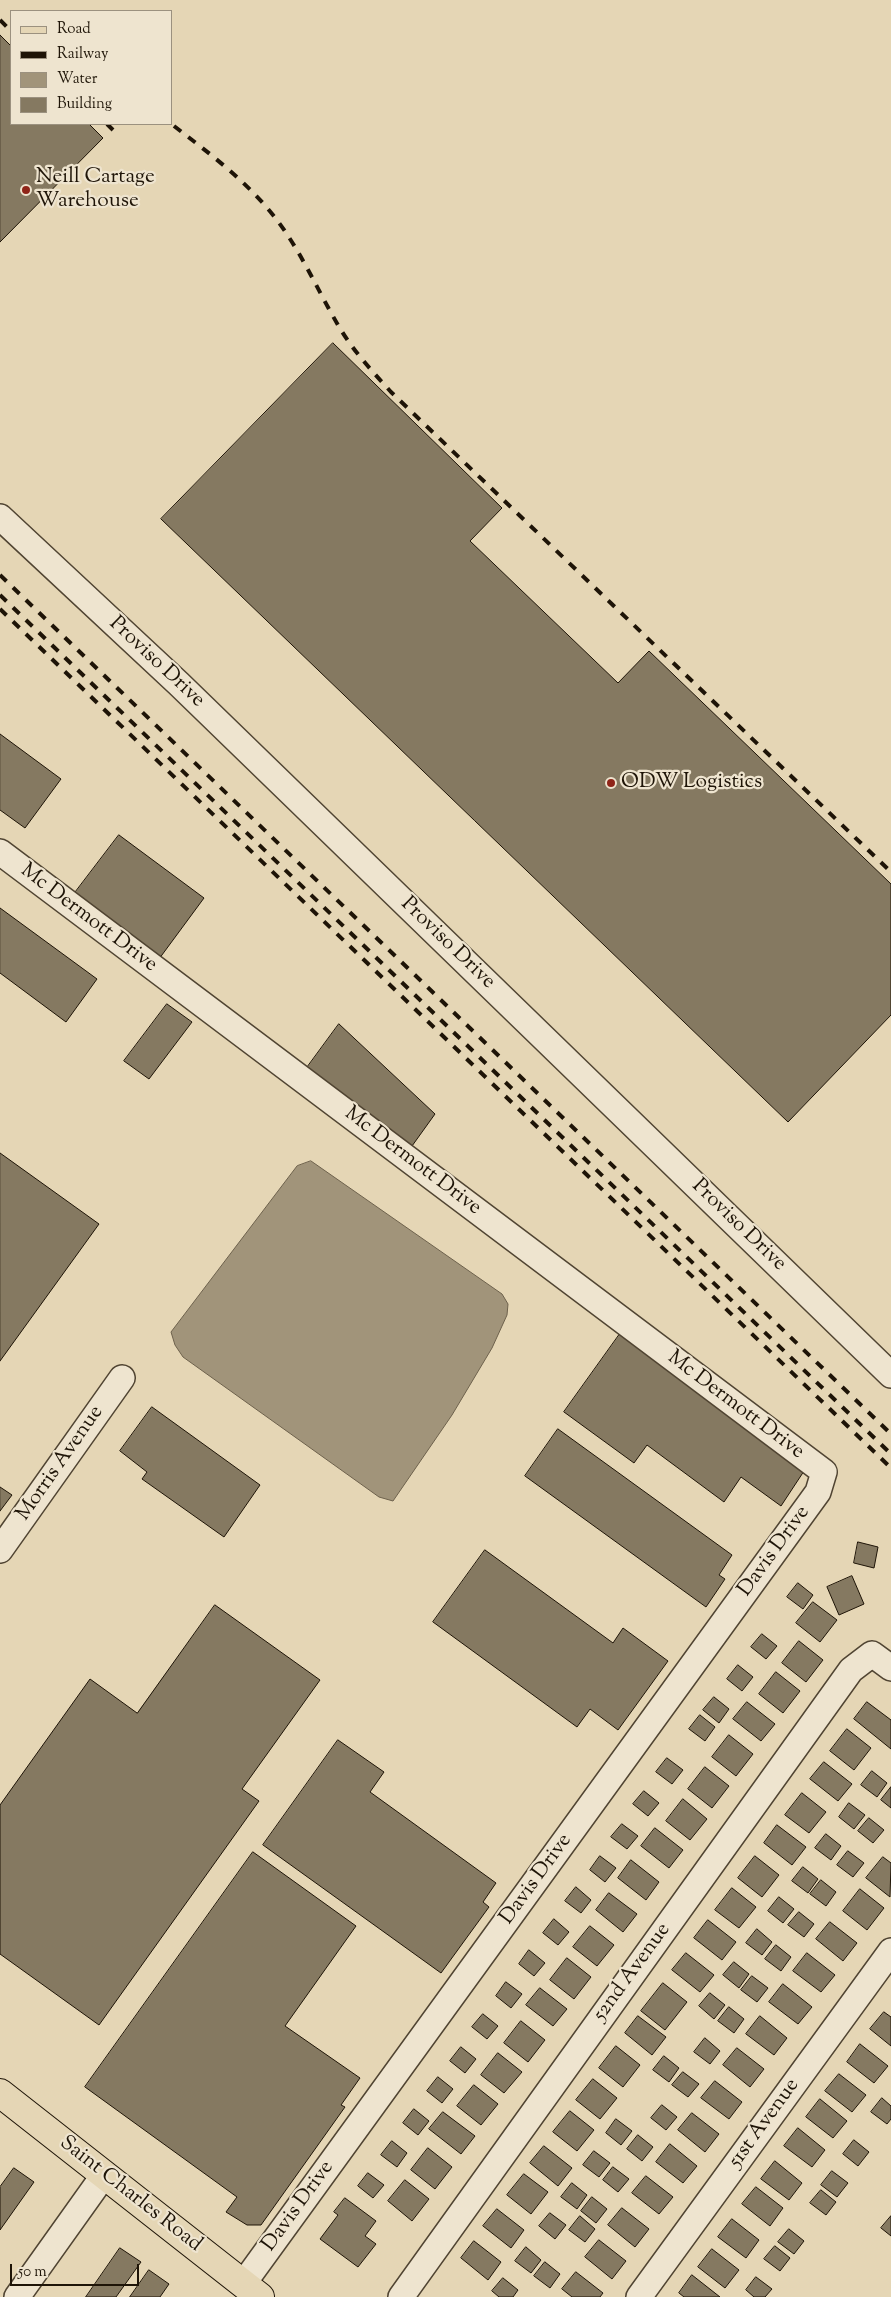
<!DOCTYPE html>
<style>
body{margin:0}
#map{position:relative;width:891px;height:2297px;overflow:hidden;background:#e5d6b5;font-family:"Sorts Mill Goudy",serif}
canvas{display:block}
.legend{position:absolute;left:10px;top:10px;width:162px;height:115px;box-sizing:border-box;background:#eee4cf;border:1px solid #9b917f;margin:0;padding:6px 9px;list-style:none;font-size:15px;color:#1e1407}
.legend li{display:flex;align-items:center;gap:10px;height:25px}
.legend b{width:25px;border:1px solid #9b917f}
.scale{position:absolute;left:10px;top:2264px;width:129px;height:22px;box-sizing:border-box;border:2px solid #1e1407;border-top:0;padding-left:6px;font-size:15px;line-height:18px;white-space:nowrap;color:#1e1407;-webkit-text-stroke:4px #eee4cf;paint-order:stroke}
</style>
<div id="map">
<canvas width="891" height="2297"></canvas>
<ul class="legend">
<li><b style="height:6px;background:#e5d6b5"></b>Road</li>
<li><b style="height:6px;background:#1e1407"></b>Railway</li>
<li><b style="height:14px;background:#a1947a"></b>Water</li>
<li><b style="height:14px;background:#857961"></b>Building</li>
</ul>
<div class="scale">50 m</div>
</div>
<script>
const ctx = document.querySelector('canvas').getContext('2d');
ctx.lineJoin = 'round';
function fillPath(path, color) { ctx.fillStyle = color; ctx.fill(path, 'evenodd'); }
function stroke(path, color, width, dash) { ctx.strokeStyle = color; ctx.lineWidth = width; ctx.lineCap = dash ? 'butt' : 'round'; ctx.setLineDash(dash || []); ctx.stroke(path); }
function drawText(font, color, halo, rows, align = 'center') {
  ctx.font = font + ' "Sorts Mill Goudy",serif'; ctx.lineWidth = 4.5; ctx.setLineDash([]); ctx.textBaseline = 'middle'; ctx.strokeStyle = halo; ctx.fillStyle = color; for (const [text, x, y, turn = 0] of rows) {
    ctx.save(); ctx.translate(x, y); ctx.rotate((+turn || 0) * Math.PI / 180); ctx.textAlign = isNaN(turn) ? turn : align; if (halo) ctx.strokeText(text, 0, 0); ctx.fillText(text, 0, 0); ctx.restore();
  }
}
const water = new Path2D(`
 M311 1161 502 1294 508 1304 507 1315 492 1348 452 1415 393 1501 379 1497 183 1357 175 1345 171 1332 297 1166Z`);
const building = new Path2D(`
 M0 35 11 46V124H89L103 138 0 242Z
 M333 343 502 508 470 541 618 683 649 651 891 884V1015L788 1122 161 519Z
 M0 734 61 779 25 828 0 810Z
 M119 835 204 898 159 959 74 894Z
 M0 908 97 979 66 1022 0 973Z
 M167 1004 192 1022 149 1079 124 1061Z
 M339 1024 435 1114 412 1146 306 1069Z
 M0 1153 99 1224 0 1361Z
 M622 1331 808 1465 781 1506 741 1477 724 1502 647 1445 634 1463 564 1412Z
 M152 1407 260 1485 224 1537 142 1479 147 1472 120 1451Z
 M558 1429 732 1555 719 1575 725 1579 706 1607 525 1476Z
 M0 1487 12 1495 0 1511Z
 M858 1542 878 1547 874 1568 854 1563Z
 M485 1550 613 1643 623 1628 668 1661 618 1730 590 1709 577 1727 433 1622Z
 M852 1576 864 1604 839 1615 827 1587Z
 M798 1583 813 1595 803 1609 787 1597Z
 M813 1602 837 1620 820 1642 796 1623Z
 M215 1605 320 1680 242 1789 259 1801 99 2025 0 1954V1805L90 1679 137 1713Z
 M762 1634 777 1646 766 1659 751 1647Z
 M799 1641 823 1660 806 1682 782 1663Z
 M738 1665 753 1677 742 1691 727 1679Z
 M776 1672 800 1691 783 1713 759 1694Z
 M714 1697 729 1709 719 1723 703 1710Z
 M747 1702 775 1724 761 1741 733 1719Z
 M867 1702 891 1720V1749L854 1719Z
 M700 1715 715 1727 705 1741 689 1729Z
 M847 1729 871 1748 854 1770 830 1751Z
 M729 1735 753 1754 736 1776 712 1757Z
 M338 1740 384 1772 370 1792 496 1883 483 1902 489 1907 441 1973 263 1845Z
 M667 1758 683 1770 672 1784 656 1772Z
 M824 1762 852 1784 838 1801 810 1779Z
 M705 1767 729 1786 712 1808 688 1789Z
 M872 1771 887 1783 877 1797 861 1785Z
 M891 1787V1808L881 1800Z
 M644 1791 659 1803 648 1816 633 1804Z
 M802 1793 826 1812 809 1833 785 1815Z
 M683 1799 707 1819 690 1840 666 1821Z
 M849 1803 865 1815 854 1829 839 1817Z
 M869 1818 884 1830 873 1843 858 1831Z
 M622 1824 638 1836 627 1849 611 1837Z
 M777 1825 806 1847 792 1865 764 1843Z
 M655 1828 683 1850 669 1868 641 1846Z
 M826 1834 841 1846 831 1860 815 1848Z
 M848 1851 864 1863 853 1877 837 1865Z
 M253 1852 356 1926 285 2026 360 2078 341 2105 345 2107 261 2225H247L226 2212 237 2197 85 2087Z
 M600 1856 616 1868 605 1882 590 1870Z
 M755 1856 779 1875 762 1897 738 1878Z
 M883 1857 891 1863 890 1897 866 1878Z
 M631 1860 659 1882 646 1900 618 1878Z
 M803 1867 818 1879 808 1893 792 1881Z
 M821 1880 836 1892 826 1906 810 1894Z
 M576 1887 591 1900 581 1913 565 1901Z
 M732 1888 756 1907 739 1928 715 1910Z
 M860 1889 884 1908 867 1930 843 1911Z
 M609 1893 637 1914 623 1932 596 1910Z
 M779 1897 794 1909 783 1923 768 1911Z
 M799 1912 814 1924 804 1937 788 1925Z
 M554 1919 569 1932 558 1945 543 1933Z
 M708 1920 736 1942 722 1960 694 1938Z
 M830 1922 857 1943 843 1961 816 1939Z
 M590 1926 614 1945 597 1966 573 1947Z
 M757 1929 772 1942 762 1955 746 1943Z
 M776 1945 791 1957 781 1971 765 1959Z
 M529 1950 545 1963 534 1976 519 1964Z
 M686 1953 714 1975 700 1992 672 1970Z
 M807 1953 835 1975 821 1992 793 1971Z
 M567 1958 591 1977 574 1999 550 1980Z
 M734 1962 749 1974 739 1988 723 1975Z
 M752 1976 768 1988 757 2002 741 1990Z
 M506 1982 522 1994 511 2008 496 1996Z
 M663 1983 687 2002 665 2030 641 2011Z
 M783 1984 812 2007 798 2024 769 2002Z
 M540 1988 567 2009 553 2026 526 2005Z
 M710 1993 725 2005 714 2019 699 2006Z
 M729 2007 744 2019 734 2033 718 2021Z
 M884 2012 891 2017V2046L870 2029Z
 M483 2014 498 2026 487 2039 472 2027Z
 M638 2016 666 2037 652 2055 625 2033Z
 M760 2016 787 2038 774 2055 746 2034Z
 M521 2021 545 2040 528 2062 504 2043Z
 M705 2038 720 2051 710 2064 694 2052Z
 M860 2044 888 2066 874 2083 847 2062Z
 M616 2046 640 2065 623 2087 599 2068Z
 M461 2047 476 2059 465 2073 450 2061Z
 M737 2048 764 2069 750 2087 723 2065Z
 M498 2053 522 2072 504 2093 481 2075Z
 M664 2056 679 2068 669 2082 653 2070Z
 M683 2072 699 2084 688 2097 672 2085Z
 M839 2074 866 2095 852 2112 825 2091Z
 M438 2077 453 2089 442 2103 427 2091Z
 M593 2079 617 2098 600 2119 576 2100Z
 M715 2081 742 2102 729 2119 701 2098Z
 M474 2085 498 2104 481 2125 457 2106Z
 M882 2098 891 2106V2119L887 2124 871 2112Z
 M820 2099 847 2121 833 2138 806 2117Z
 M662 2105 677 2117 666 2130 651 2118Z
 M414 2109 429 2121 418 2135 403 2123Z
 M570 2111 594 2130 577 2151 553 2132Z
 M443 2112 475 2136 461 2154 429 2129Z
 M692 2113 719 2134 705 2152 678 2130Z
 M616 2119 632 2131 621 2145 606 2133Z
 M798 2128 825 2150 812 2167 784 2146Z
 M638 2135 653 2147 642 2161 627 2149Z
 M854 2140 869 2152 858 2166 843 2154Z
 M392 2141 407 2153 397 2167 381 2155Z
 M670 2144 697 2166 683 2183 656 2162Z
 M544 2146 572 2168 558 2186 530 2163Z
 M428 2148 452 2167 435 2189 411 2170Z
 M594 2151 610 2163 599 2177 583 2165Z
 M775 2161 802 2183 789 2200 761 2179Z
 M613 2167 629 2179 618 2192 603 2180Z
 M14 2168 34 2182 0 2230V2187Z
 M832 2171 848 2183 837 2197 821 2185Z
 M368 2173 384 2185 373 2198 358 2186Z
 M524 2174 548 2192 531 2214 507 2195Z
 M646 2176 673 2197 659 2214 632 2193Z
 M405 2180 429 2199 412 2221 388 2201Z
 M572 2183 587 2195 577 2209 561 2197Z
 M756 2187 783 2208 770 2226 742 2204Z
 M821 2190 836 2202 826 2215 810 2203Z
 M592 2197 607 2209 596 2223 581 2211Z
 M345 2198 376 2221 365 2236 376 2244 358 2267 320 2239 338 2215 334 2212Z
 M622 2208 649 2229 635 2247 608 2225Z
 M497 2209 524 2230 511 2248 483 2226Z
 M550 2213 566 2225 555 2239 539 2226Z
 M580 2216 595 2229 585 2242 569 2230Z
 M891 2216V2236L881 2228Z
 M732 2219 759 2240 746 2258 718 2237Z
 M789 2229 804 2241 794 2254 778 2242Z
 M599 2240 626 2261 612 2279 585 2257Z
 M474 2241 501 2262 488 2280 461 2258Z
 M775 2246 790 2258 780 2271 764 2259Z
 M526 2247 541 2260 531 2273 515 2261Z
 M120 2248 141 2262 116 2297H86Z
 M712 2249 739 2270 725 2288 698 2267Z
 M545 2262 560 2274 550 2288 534 2276Z
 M149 2270 169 2284 160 2297H130Z
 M576 2272 603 2293 600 2297H572L562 2289Z
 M692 2275 720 2297H684L679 2293Z
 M756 2277 772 2289 765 2297H754L746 2290Z
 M503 2278 518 2290 513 2297H499L492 2291Z`);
const minor = new Path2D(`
 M0 517 179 684 891 1375
 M0 852 824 1472 818 1492 243 2284
 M0 1550 122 1378
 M17 2297 104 2175
 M401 2297 851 1670 872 1654 891 1668
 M639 2297 891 1951`);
const major = new Path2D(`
 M0 2093 260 2297`);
const rail = new Path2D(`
 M0 20 11 31
 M107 124 113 130
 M174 126C209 153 245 180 273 215 301 250 318 292 341 330 355 353 373 372 391 392L891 872
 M0 575 891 1434
 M0 595 891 1454
 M0 609 891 1468`);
const markers = [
 [26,190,5,"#8f2418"],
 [611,783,5,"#8f2418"]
];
const poiNames = [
 ["Neill Cartage",36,178],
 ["Warehouse",36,202],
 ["ODW Logistics",621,783]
];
const streetNames = [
 ["Proviso Drive",156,663,43],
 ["Mc Dermott Drive",88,919,37],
 ["Proviso Drive",447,944,44],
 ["Mc Dermott Drive",412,1162,37],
 ["Proviso Drive",738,1226,44],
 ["Mc Dermott Drive",735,1406,37],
 ["Morris Avenue",61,1464,-55],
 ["Davis Drive",775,1552,-54],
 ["Davis Drive",537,1880,-54],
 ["52nd Avenue",633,1973,-54],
 ["51st Avenue",765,2124,-54],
 ["Saint Charles Road",130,2195,38],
 ["Davis Drive",299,2207,-54]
];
fillPath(water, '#a1947a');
stroke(water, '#6d614c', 1);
fillPath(building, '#857961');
stroke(building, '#1e1407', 1);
stroke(minor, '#504432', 28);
stroke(major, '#1e1407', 30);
stroke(minor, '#eee4cf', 25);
stroke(major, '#e5d6b5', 28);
stroke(rail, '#1e1407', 4, [9, 9]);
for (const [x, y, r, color] of markers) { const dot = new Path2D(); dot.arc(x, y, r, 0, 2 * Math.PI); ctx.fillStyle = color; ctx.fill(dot); stroke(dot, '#eee4cf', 2); }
drawText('21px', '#1e1407', '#eee4cf', poiNames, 'left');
drawText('21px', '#1e1407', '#eee4cf', streetNames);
</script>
